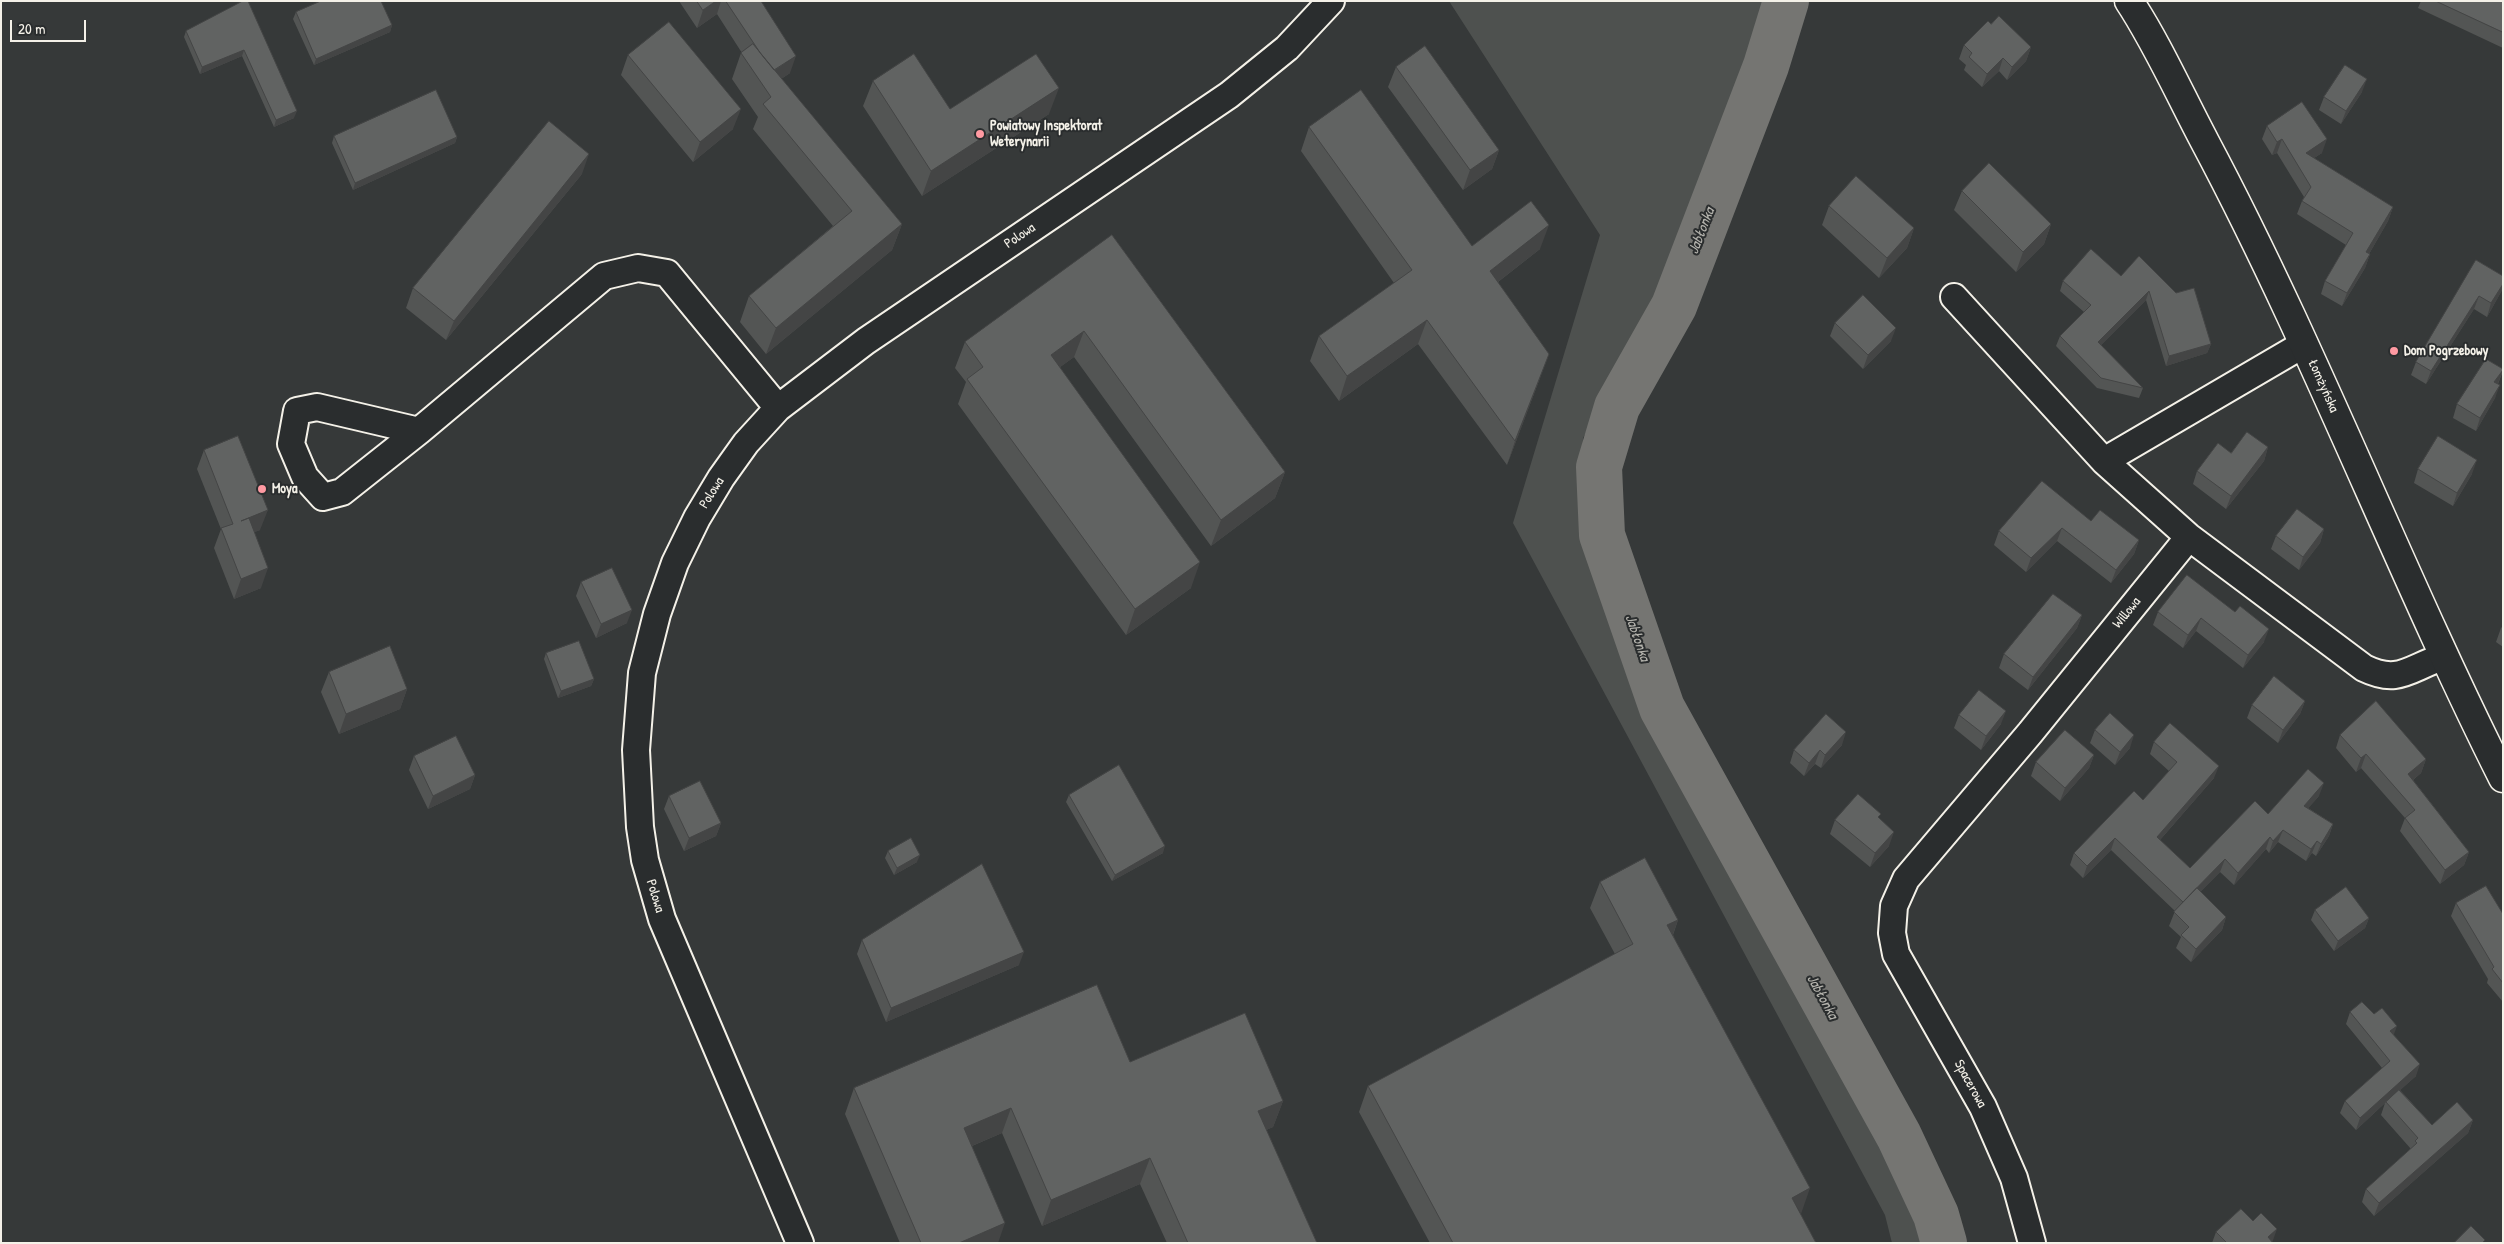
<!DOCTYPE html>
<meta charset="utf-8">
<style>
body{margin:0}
#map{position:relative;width:2504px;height:1244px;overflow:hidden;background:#363939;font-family:"Patrick Hand",sans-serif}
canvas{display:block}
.frame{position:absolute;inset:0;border:2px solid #f4f1e8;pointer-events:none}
.scale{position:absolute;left:10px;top:20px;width:76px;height:22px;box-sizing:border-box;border:2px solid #f4f1e8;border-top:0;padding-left:6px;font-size:15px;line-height:18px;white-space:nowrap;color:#f4f1e8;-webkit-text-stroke:4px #2a2d2e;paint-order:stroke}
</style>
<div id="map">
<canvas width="2504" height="1244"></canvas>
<div class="frame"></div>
<div class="scale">20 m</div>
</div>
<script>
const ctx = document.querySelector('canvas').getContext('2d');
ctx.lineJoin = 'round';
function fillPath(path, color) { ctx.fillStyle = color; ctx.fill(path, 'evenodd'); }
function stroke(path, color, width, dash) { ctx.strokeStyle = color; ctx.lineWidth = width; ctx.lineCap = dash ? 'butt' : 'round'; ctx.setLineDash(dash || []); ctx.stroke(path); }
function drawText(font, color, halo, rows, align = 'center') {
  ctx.font = font + ' "Patrick Hand",sans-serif'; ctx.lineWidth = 4; ctx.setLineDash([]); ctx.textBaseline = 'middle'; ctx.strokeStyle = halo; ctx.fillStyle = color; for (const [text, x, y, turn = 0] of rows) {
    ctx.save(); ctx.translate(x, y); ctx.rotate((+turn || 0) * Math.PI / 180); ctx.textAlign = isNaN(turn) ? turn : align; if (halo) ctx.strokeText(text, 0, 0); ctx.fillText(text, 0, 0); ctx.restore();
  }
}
const green = new Path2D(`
 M1449 1H1767L1760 36 1650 310 1583 438 1581 513 1622 652 1872 1113 1912 1192 1933 1243H1892L1885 1215 1513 523 1600 235Z`);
const river = new Path2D(`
 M1786 1 1766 66 1674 306 1617 407 1599 467 1602 535 1662 708 1899 1136 1936 1215 1944 1243`);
const minor = new Path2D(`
 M1954 297 2104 461 2189 537 2364 668C2399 685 2409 668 2443 657
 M419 431 342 492 323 497 305 477 291 444 297 411 317 407 419 431 604 276 638 268 667 273 778 408
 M2104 461 2304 344
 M800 1243 662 919 645 860 640 827 636 750 642 673 657 614 675 563 697 518 721 478 746 443 778 408 866 341 1229 95 1287 48 1331 1
 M2032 1243 2014 1178 1983 1107 1896 954 1892 933 1894 906 1906 879 2030 733 2189 537`);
const major = new Path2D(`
 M2129 1C2157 43 2181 97 2205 142 2315 349 2398 569 2503 778`);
const wall = new Path2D(`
 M243 1 294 118 274 127 242 56 200 74 184 37 186 31Z
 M679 1H761L790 73 781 79 902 224 892 250 766 354 740 322 749 296 833 226 753 129 758 117 732 79 741 53H742L717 14 697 28Z
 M2421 1H2503V48L2418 8Z
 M296 12 392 25 390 32 314 65 293 19Z
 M1991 24 2031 47 2026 61 2007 80 1999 71 1982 87 1964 70 1966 65 1959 59 1964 45Z
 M628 55 733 129 693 162 621 75Z
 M1396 67 1499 150 1492 169 1463 190 1388 87Z
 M873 81 950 109 1049 114 922 196 863 106Z
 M2362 92 2341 124 2319 110 2324 97Z
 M2267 126 2322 153 2314 158 2393 207 2388 221 2369 254H2370L2365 268 2342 306 2321 294 2325 281 2346 245 2297 214 2302 201 2304 197 2277 153 2272 155 2262 139Z
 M1309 127 1472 246 1540 249 1498 282 1540 378 1507 465 1418 344 1339 401 1310 361 1319 336 1394 283 1301 151Z
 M334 136 457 137 455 143 353 190 332 143Z
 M582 174 446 340 406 308 413 288Z
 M1962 191 2051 224 2044 244 2016 272 1954 210Z
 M1829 206 1914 228 1907 248 1879 278 1822 225Z
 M1112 235 1285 472 1275 498 1211 546 1074 357 1060 367 1191 588 1126 635 958 404 966 382 955 368 965 342Z
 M2139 256 2211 344 2207 353 2166 366 2146 300 2101 345 2143 388 2139 398 2097 388 2056 346 2060 336 2084 312 2060 291 2063 281 2121 276Z
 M2476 260 2503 276V288L2501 292 2487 317 2474 309 2426 384 2411 375 2416 362Z
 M1835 323 1891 341 1863 369 1830 336Z
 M2503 371 2498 384 2495 398 2476 431 2453 418 2457 404Z
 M2268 447 2264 461 2226 509 2193 484 2197 471 2231 453Z
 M204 450 260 530 254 532 261 588 234 599 214 548 221 529 197 469Z
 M2418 469 2472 474 2453 506 2414 483Z
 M2091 521 2139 540 2134 554 2111 583 2057 541 2026 572 1994 545 1999 531Z
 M2324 529 2320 543 2299 570 2271 549 2276 536Z
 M2187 575 2264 642 2243 668 2196 631 2183 648 2153 625 2158 612Z
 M581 582 627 623 596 638 576 596Z
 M2082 615 2077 628 2028 690 1999 668 2004 654Z
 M2503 626V647L2496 642 2501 628Z
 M546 653 594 679 591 686 558 698 544 659Z
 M329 672 407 689 400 709 339 734 321 692Z
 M2305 701 2300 714 2278 743 2247 718 2252 705Z
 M1959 715 2001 724 1981 750 1954 728Z
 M2095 730 2130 748 2115 765 2090 743Z
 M2340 735 2426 759 2421 773 2413 780 2469 852 2464 865 2440 884 2400 831 2405 818 2361 768 2356 772 2336 748Z
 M2154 742 2214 778 2160 840 2190 868 2268 814 2319 796 2308 808 2333 824 2329 836 2316 856 2312 853 2306 861 2278 842 2269 853 2266 849 2234 885 2220 872 2200 892 2226 917 2222 930 2191 962 2176 948 2181 937 2169 926 2175 911 2111 850 2083 878 2070 865 2074 853 2143 800 2169 771 2150 754Z
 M1842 745 1821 768 1815 764 1804 776 1790 763 1794 750Z
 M2094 755 2089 768 2060 801 2031 776 2036 762Z
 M414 756 475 775 470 789 428 809 409 770Z
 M1069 795 1163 853 1112 881 1066 802Z
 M669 796 721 823 716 836 684 851 664 809Z
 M1835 820 1889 846 1870 867 1830 834Z
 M888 851 917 862 894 875 885 858Z
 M1600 882 1678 920 1673 935 1800 1214 1816 1243H1430L1359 1112 1368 1086 1615 954 1590 908Z
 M2456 903 2503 914V1002L2487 983 2488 979 2451 916Z
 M2315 910 2369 918 2365 928 2334 951 2311 920Z
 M862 940 1019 965 886 1022 857 954Z
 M2350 1012 2393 1035 2416 1076 2400 1090 2432 1125 2473 1120 2468 1133 2374 1216 2362 1202 2366 1189 2411 1149 2381 1115 2385 1103 2356 1130 2340 1113 2345 1101 2382 1068 2346 1024Z
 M1130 1062 1283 1101 1273 1127 1266 1130 1317 1243H1167L1140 1184 1042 1226 1002 1133 972 1146 998 1243H900L845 1114 854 1088Z
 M2216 1232 2272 1242 2273 1243H2212Z`);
const shadedWall = new Path2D(`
 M716 1H721L717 14 697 28 703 10Z
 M392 25 390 32 314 65 316 59Z
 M2031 47 2026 61 2007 80 2012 67Z
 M244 50 242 56 200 74 202 67Z
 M796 56 790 73 766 89 772 72Z
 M2003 58 1999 71 1982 87 1987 74Z
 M2367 79 2362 92 2341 124 2346 111Z
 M1059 88 1049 114 922 196 931 171Z
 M741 109 733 129 693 162 700 142Z
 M297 111 294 118 274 127 276 120Z
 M457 137 455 143 353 190 355 183Z
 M2282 139 2277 153 2272 155 2277 142Z
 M2327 139 2322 153 2301 166 2306 153Z
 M1499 150 1492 169 1463 190 1470 170Z
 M589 154 582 174 446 340 454 321Z
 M2393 207 2388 221 2362 266 2366 252Z
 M902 224 892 250 766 354 776 328Z
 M2051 224 2044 244 2016 272 2023 252Z
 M1549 225 1540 249 1481 295 1490 271Z
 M1914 228 1907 248 1879 278 1887 258Z
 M2370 254 2365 268 2342 306 2347 293Z
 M2503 284V288L2501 292 2487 317 2491 303Z
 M2149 291 2146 300 2094 352 2098 342Z
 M2479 296 2474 309 2426 384 2431 371Z
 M1427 320 1418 344 1339 401 1347 376Z
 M1896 328 1891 341 1863 369 1868 355Z
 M1084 331 1074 357 1041 381 1051 355Z
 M2211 344 2207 353 2166 366 2169 356Z
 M1549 354 1540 378 1507 465 1515 441Z
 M2503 370 2498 383 2490 395 2494 382Z
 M2500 385 2495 398 2476 431 2480 418Z
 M2268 447 2264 461 2226 509 2231 496Z
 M2477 460 2472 474 2453 506 2457 493Z
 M1285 472 1275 498 1211 546 1221 520Z
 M268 510 260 530 234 541 241 521Z
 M2062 528 2057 541 2026 572 2031 558Z
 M2324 529 2320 543 2299 570 2303 557Z
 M2139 540 2134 554 2111 583 2116 570Z
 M1200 562 1191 588 1126 635 1135 609Z
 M268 568 261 588 234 599 241 579Z
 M632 610 627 623 596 638 601 624Z
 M2082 615 2077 628 2028 690 2033 677Z
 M2201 618 2196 631 2183 648 2188 635Z
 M2269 629 2264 642 2243 668 2248 655Z
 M594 679 591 686 558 698 561 691Z
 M407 689 400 709 339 734 346 714Z
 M2305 701 2300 714 2278 743 2283 730Z
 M2006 711 2001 724 1981 750 1986 736Z
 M1846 732 1842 745 1821 768 1825 755Z
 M2134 735 2130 748 2115 765 2120 752Z
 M1820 750 1815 764 1804 776 1809 763Z
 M2366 754 2361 768 2356 772 2361 758Z
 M2094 755 2089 768 2060 801 2065 788Z
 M2426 759 2421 773 2403 788 2408 774Z
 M2219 766 2214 778 2152 849 2157 837Z
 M475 775 470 789 428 809 433 796Z
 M2324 783 2319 796 2300 818 2304 806Z
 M721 823 716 836 684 851 689 838Z
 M2333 824 2329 836 2316 856 2321 844Z
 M2283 830 2278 842 2269 853 2273 841Z
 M1894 832 1889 846 1870 867 1875 853Z
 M2270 837 2266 849 2234 885 2238 873Z
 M2115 838 2111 850 2083 878 2087 866Z
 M2317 841 2312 853 2306 861 2311 849Z
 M1165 846 1163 853 1112 881 1115 875Z
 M2469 852 2464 865 2440 884 2445 870Z
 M920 855 917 862 894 875 897 868Z
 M2225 859 2220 872 2178 914 2183 902Z
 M2226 917 2222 930 2191 962 2196 949Z
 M2369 918 2365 928 2334 951 2338 941Z
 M1678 920 1669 945 1667 925Z
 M1024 952 1019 965 886 1022 891 1008Z
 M2397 1026 2393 1037 2390 1031Z
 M2420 1064 2416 1076 2387 1102H2386L2385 1103 2356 1130 2360 1118Z
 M1283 1101 1273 1127 1249 1137 1258 1111Z
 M1011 1108 1002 1133 955 1153 964 1128Z
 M2473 1120 2468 1133 2374 1216 2379 1203Z
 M1150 1158 1140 1184 1042 1226 1051 1200Z
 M1810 1188 1801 1214 1792 1198Z
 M1005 1223 998 1243H959Z
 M2277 1229 2272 1243 2268 1237Z`);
const building = new Path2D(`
 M243 1H248L297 111 276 120 244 50 202 67 186 31Z
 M321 1H381L392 25 316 59 296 12Z
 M697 1H716L703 10Z
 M726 1H761L796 56 774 70 761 54Z
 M2436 1H2503V32Z
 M1999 16 2031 47 2012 67 2003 58 1987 74 1969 57 1972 53 1964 45 1988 21 1991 24Z
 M669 22 741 109 700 142 628 55Z
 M753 44 902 224 776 328 749 296 852 211 763 104 771 97 741 53Z
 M1425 46 1499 150 1470 170 1396 67Z
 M914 54 950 109 1036 54 1059 88 931 171 873 81Z
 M2345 65 2367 79 2346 111 2324 97Z
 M436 90 457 137 355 183 334 136Z
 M1361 90 1472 246 1531 201 1549 225 1490 271 1549 354 1515 441 1427 320 1347 376 1319 336 1412 270 1309 127Z
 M2302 102 2327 139 2306 153 2393 207 2366 252 2370 254 2347 293 2325 281 2353 233 2302 201 2311 187 2282 139 2277 142 2267 126Z
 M549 121 589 154 454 321 413 288Z
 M1989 163 2051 224 2023 252 1962 191Z
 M1856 176 1914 228 1887 258 1829 206Z
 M1112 235 1285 472 1221 520 1084 331 1051 355 1200 562 1135 609 967 379 983 367 965 342Z
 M2091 249 2121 276 2139 256 2176 293 2194 288 2211 344 2169 356 2149 291 2098 342 2143 388 2101 378 2060 336 2091 305 2063 281Z
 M2476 260 2503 276V284L2491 303 2479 296 2431 371 2416 362Z
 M1863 295 1896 328 1868 355 1835 323Z
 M2486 359 2503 369V370L2494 382 2500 385 2480 418 2457 404Z
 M2247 432 2268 447 2231 496 2197 471 2218 443 2231 453Z
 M238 436 268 510 241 521 249 518 268 568 241 579 221 528 233 524 204 450Z
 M2438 436 2477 460 2457 493 2418 469Z
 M2042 481 2091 521 2100 510 2139 540 2116 570 2062 528 2031 558 1999 531Z
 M2297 509 2324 529 2303 557 2276 536Z
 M612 568 632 610 601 624 581 582Z
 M2187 575 2235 612 2240 606 2269 629 2248 655 2201 618 2188 635 2158 612Z
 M2053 594 2082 615 2033 677 2004 654Z
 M579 641 594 679 561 691 546 653Z
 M390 646 407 689 346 714 329 672Z
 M2274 676 2305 701 2283 730 2252 705Z
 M1979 690 2006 711 1986 736 1959 715Z
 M2376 701 2426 759 2408 774 2469 852 2445 870 2405 818 2415 810 2366 754 2361 758 2340 735Z
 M2110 713 2134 735 2120 752 2095 730Z
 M1826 714 1846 732 1825 755 1820 750 1809 763 1794 750Z
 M2170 723 2219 766 2157 837 2190 868 2255 801 2268 814 2308 769 2324 783 2304 806 2333 824 2321 844 2317 841 2311 849 2283 830 2273 841 2270 837 2238 873 2225 859 2183 902 2115 838 2087 866 2074 853 2134 791 2143 800 2177 762 2154 742Z
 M2065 730 2094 755 2065 788 2036 762Z
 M456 736 475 775 433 796 414 756Z
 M1119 765 1165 846 1115 875 1069 795Z
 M700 781 721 823 689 838 669 796Z
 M1858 794 1881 814 1878 817 1894 832 1875 853 1835 820Z
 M911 838 920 855 897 868 888 851Z
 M1645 858 1678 920 1667 925 1810 1188 1792 1198 1816 1243H1453L1368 1086 1633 944 1600 882Z
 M982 864 1024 952 891 1008 862 940Z
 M2486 886 2503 914V983L2492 969 2494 967 2456 903Z
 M2346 887 2369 918 2338 941 2315 910Z
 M2197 888 2226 917 2196 949 2181 935 2189 927 2174 912Z
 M1097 985 1130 1062 1245 1013 1283 1101 1258 1111 1317 1243H1188L1150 1158 1051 1200 1011 1108 964 1128 1005 1223 959 1243H921L854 1088Z
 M2362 1002 2374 1014 2382 1008 2397 1026 2390 1031 2420 1064 2360 1118 2345 1101 2390 1061 2350 1012Z
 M2399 1090 2432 1125 2457 1102 2473 1120 2379 1203 2366 1189 2417 1143 2415 1141 2418 1138 2386 1102Z
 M2241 1209 2253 1221 2261 1213 2277 1229 2268 1237 2273 1243H2227L2216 1232Z
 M2471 1226 2485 1240 2482 1243H2454Z`);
const markers = [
 [980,134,5,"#ff9aa2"],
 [2394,351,5,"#ff9aa2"],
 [262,489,5,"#ff9aa2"]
];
const poiNames = [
 ["Powiatowy Inspektorat",990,126],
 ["Weterynarii",990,142],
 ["Dom Pogrzebowy",2404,351],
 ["Moya",272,489]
];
const streetNames = [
 ["Polowa",1020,236,-34],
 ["Łomżyńska",2323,386,66],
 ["Polowa",712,493,-58],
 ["Willowa",2127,613,-51],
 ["Polowa",655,896,73],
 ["Spacerowa",1970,1084,61]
];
const waterNames = [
 ["Jabłonka",1702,231,-69],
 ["Jabłonka",1637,638,71],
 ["Jabłonka",1822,997,61]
];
fillPath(green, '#4e514f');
stroke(river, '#757572', 46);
stroke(minor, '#f4f1e8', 30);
stroke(major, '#f4f1e8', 31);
stroke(minor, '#2a2d2e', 26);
stroke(major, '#2a2d2e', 28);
fillPath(wall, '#535554');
fillPath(shadedWall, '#444545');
fillPath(building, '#616362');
stroke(building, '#444545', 1);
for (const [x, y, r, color] of markers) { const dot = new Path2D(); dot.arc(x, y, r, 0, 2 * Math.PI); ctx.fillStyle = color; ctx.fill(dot); stroke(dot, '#2a2d2e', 2); }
drawText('bold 14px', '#f4f1e8', '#2a2d2e', poiNames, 'left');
drawText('14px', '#f4f1e8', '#2a2d2e', streetNames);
drawText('italic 15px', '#b4b3ad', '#2a2d2e', waterNames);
</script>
